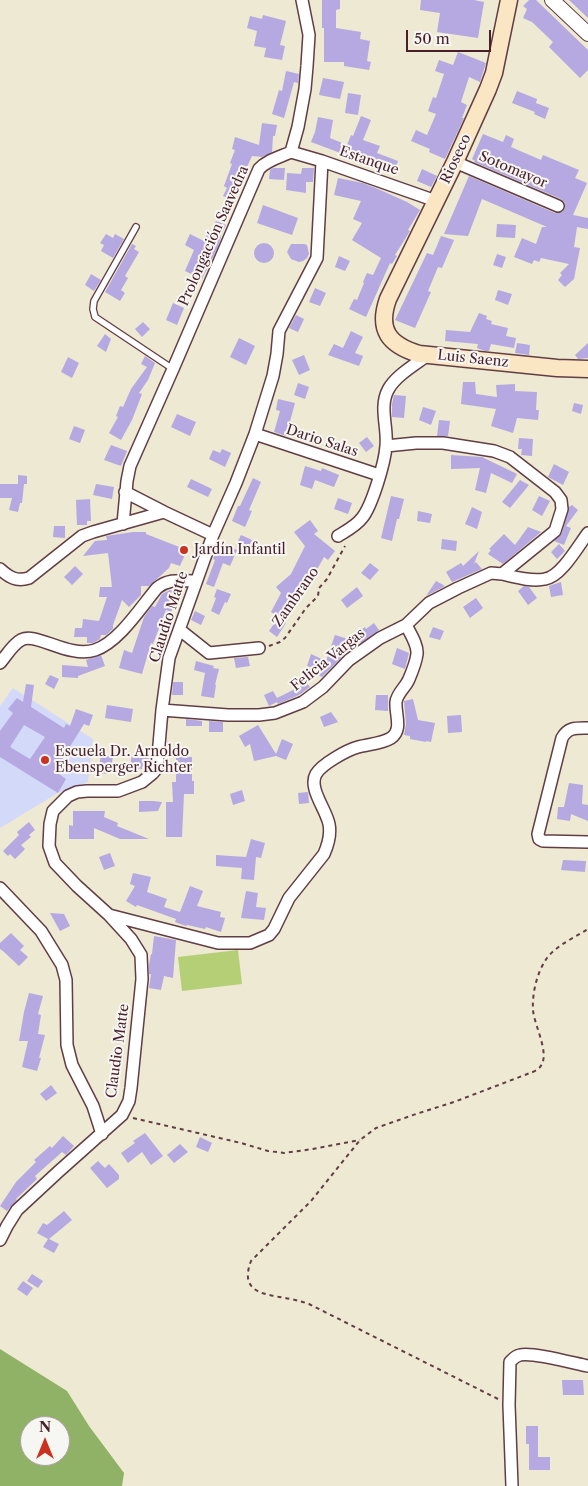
<!DOCTYPE html>
<meta charset="utf-8">
<style>
body{margin:0}
#map{position:relative;width:588px;height:1486px;overflow:hidden;background:#ede9d2;font-family:"Libre Caslon Text",serif}
canvas{display:block}
.north{position:absolute;left:20px;top:1416px;width:50px;height:50px;box-sizing:border-box;background:#f6f6f2;border:1px solid #b1a0a2;border-radius:50%;rotate:0deg;font-size:14px;font-weight:700;line-height:20px;text-align:center;color:#4a1f2b}
.north::after{content:'';display:block;margin:auto;width:18px;height:22px;background:#c8321e;clip-path:polygon(50% 0,100% 100%,50% 72%,0 100%)}
.scale{position:absolute;left:406px;top:30px;width:85px;height:22px;box-sizing:border-box;border:2px solid #4a1f2b;border-top:0;padding-left:6px;font-size:15px;line-height:18px;white-space:nowrap;color:#4a1f2b;-webkit-text-stroke:4px #f6f6f2;paint-order:stroke}
</style>
<div id="map">
<canvas width="588" height="1486"></canvas>
<div class="north">N</div>
<div class="scale">50 m</div>
</div>
<script>
const ctx = document.querySelector('canvas').getContext('2d');
ctx.lineJoin = 'round';
function fillPath(path, color) { ctx.fillStyle = color; ctx.fill(path, 'evenodd'); }
function stroke(path, color, width, dash) { ctx.strokeStyle = color; ctx.lineWidth = width; ctx.lineCap = dash ? 'butt' : 'round'; ctx.setLineDash(dash || []); ctx.stroke(path); }
function drawText(font, color, halo, rows, align = 'center') {
  ctx.font = font + ' "Libre Caslon Text",serif'; ctx.lineWidth = 4; ctx.setLineDash([]); ctx.textBaseline = 'middle'; ctx.strokeStyle = halo; ctx.fillStyle = color; for (const [text, x, y, turn = 0] of rows) {
    ctx.save(); ctx.translate(x, y); ctx.rotate((+turn || 0) * Math.PI / 180); ctx.textAlign = isNaN(turn) ? turn : align; if (halo) ctx.strokeText(text, 0, 0); ctx.fillText(text, 0, 0); ctx.restore();
  }
}
const built = new Path2D(`
 M13 688 93 739 88 782 58 793 0 828V706Z`);
const green = new Path2D(`
 M238 950 242 984 182 991 178 957Z`);
const forest = new Path2D(`
 M0 1349 67 1391 89 1426 124 1473 122 1486H0ZM30 1426H60V1456H30Z`);
const building = new Path2D(`
 M322 0H340V9L336 10V28L361 32 360 39 370 41 367 61 371 62 369 70 344 66V62H324V28H322Z
 M421 0H474L484 2 478 38 437 32 440 13 420 10Z
 M529 0H536L588 50V70L580 78 549 47 553 42 532 22 523 18 527 9 523 6Z
 M569 0H588V18Z
 M263 15 286 21 280 45 285 46 282 60 264 57 266 48 254 46 257 31 247 28 250 16 262 19Z
 M458 52 486 63 480 82 469 77 461 102 467 105 462 118H464L445 159 429 152 430 149 411 141 416 130 427 135 436 114 428 111 433 97 436 98 444 74 435 71 439 60 453 65Z
 M286 71 299 74 298 83 294 82 284 118 272 114 279 90 282 91Z
 M323 78 344 82 340 99 319 95Z
 M517 91 537 99 536 103 549 108 545 119 534 114 535 112 512 103Z
 M348 93 361 95 358 115 345 113Z
 M361 116 371 120 363 140 380 146 377 153 398 161 394 173 311 142 315 132 318 117 333 120 330 138 347 145 351 135 353 136Z
 M262 123 277 125 275 136H273L272 152 262 157 252 156 232 200 223 196 227 188 224 186 232 164 230 163 235 150 232 149 235 137 259 145Z
 M483 134 503 142 506 135 514 139 511 147 541 160 543 155 579 170 575 178 587 183 573 215 588 218V229L577 227 574 247 580 248 574 279 565 287 558 280 562 275 560 273 569 264 541 258 539 262 534 260 532 264 514 257 522 238 536 244 542 227H547L482 199 468 236 444 234 469 176 555 213 562 212 565 208 564 202 561 199 474 162 475 161 472 159Z
 M273 168H285L284 180 269 179 270 170Z
 M302 168H314L313 182H306V193L286 190 287 173 301 174Z
 M422 169 437 176 431 187 417 181Z
 M338 178 363 183 378 189 407 202 420 210 408 230 410 231 395 255 397 256 392 264 390 263 366 317 349 309 354 299 357 300 364 283 363 282 367 273 373 275 381 258 352 240 362 223 353 219 361 201 334 195Z
 M263 205 298 218 292 235 257 223Z
 M216 221 226 225 220 237H221L217 249 202 279 185 271 194 250 185 245 190 234 204 241 209 231 211 232Z
 M497 224 516 225 515 238 496 237Z
 M106 234 113 238 115 234 124 239 113 258 101 251 104 245 100 243Z
 M441 236 454 240 442 268 438 267 428 291 431 292 415 328 395 320 427 253 433 255Z
 M254 253a10 10 0 1 1 20 0a10 10 0 1 1-20 0Z
 M132 244 136 246 134 249 139 252 125 276 128 278 121 290 125 293 120 301 105 292Z
 M291 244H304L307 245 309 254 307 258 303 261 299 262 291 259 287 252Z
 M497 254 506 257 502 268 493 265Z
 M339 256 350 261 345 271 335 267Z
 M91 274 101 280 94 291 85 285Z
 M315 288 326 293 320 306 309 302Z
 M498 290 512 294 508 305 495 300Z
 M173 303 184 308 177 325 166 320Z
 M479 313 487 316 486 319 492 321 491 324 508 328 506 336 516 338 514 348 491 344 489 351H485L477 348 478 344 445 341 446 330 470 332Z
 M296 315 304 319 298 332 289 328Z
 M143 322 150 329 142 337 135 329Z
 M351 331 363 337 355 353 363 356 359 366 328 355 334 344 343 348Z
 M105 334 111 339 106 352 97 346Z
 M239 338 255 346 246 365 230 357Z
 M517 343 530 345 529 355 515 353Z
 M588 343V358L578 359 575 355Z
 M304 355 310 370 299 375 292 360Z
 M145 356 155 363 148 380 139 393 142 394 132 420 121 440 109 433 118 417 116 416 120 406 123 407 131 389 147 367 141 364Z
 M68 357 79 363 72 378 61 372Z
 M463 382H475L476 394 497 397 496 385 515 384V391L537 392 536 410H539L538 420 517 418 513 433 491 426 496 409 461 404Z
 M298 383 309 387 305 399 294 395Z
 M394 395 406 396 404 418 392 417V404Z
 M278 399 295 403 286 436 274 432 280 411 276 410Z
 M574 403 583 405 581 414 572 411Z
 M423 407 436 411 431 425 419 420Z
 M177 414 196 422 190 436 171 427Z
 M439 420 450 421 448 436H437Z
 M74 426 85 430 80 443 69 439Z
 M367 437 374 446 366 452 359 443Z
 M519 438 533 439 532 456 521 455 522 449H518Z
 M111 445 127 451 121 466 104 460Z
 M222 449 231 453 225 467 209 459 213 450 220 453Z
 M451 455 482 457 517 474 512 483 491 473 486 493 475 490 480 468 451 469Z
 M554 464 569 472 563 485 548 477Z
 M305 466 321 471 322 468 339 475 334 487 315 480 312 489 300 485Z
 M18 475 27 476V484H18Z
 M253 478 261 482 249 510 252 511 245 527 232 521 238 506H240Z
 M191 479 212 489 208 497 187 487Z
 M520 480 529 485 510 508 502 502Z
 M0 484H24L22 503H20L18 512 9 510 12 498H0Z
 M96 484 114 487 112 499 93 495Z
 M391 496 404 499 399 519H397L392 541 381 538Z
 M539 496 550 501 542 516 532 510Z
 M338 498 352 503 348 514 334 509Z
 M90 499 91 521H87V525H77L76 500Z
 M572 505 578 510 566 526 571 528 564 545 554 541 562 533 569 507Z
 M472 507 482 512 477 529 465 524Z
 M418 511 432 514 430 523 417 521Z
 M310 520 318 531 314 534 335 551 328 560 324 557 315 573 311 570 282 618 271 612 281 593 276 587 291 574 305 546 294 532Z
 M54 526H65V538L53 537Z
 M528 527 541 532 503 564 488 554 491 550 489 549 504 534 515 545Z
 M133 532H146V534L187 550 180 566 171 563 169 568 149 586H141V595L129 607 122 600 113 625V629L106 635H101L100 639 93 643H87V637H74L75 628H82L83 619 99 621 107 597H99L100 587H112L108 553 83 556 95 541 107 540 106 536Z
 M241 535 252 540 247 550 236 545Z
 M442 539 457 541 456 551 441 549Z
 M220 542 237 550 230 566 223 563 214 587 206 584 215 560 213 559Z
 M559 544 565 551 557 559 551 552Z
 M479 551 474 564 476 562 482 569 452 582 446 572 461 563 463 566Z
 M370 563 379 570 370 580 361 573Z
 M75 566 83 574 72 585 64 577Z
 M436 581 445 586 426 596Z
 M561 582 563 595 551 597 549 586Z
 M524 586 529 587 537 598 528 605 518 591Z
 M357 587 363 596 347 608 341 600Z
 M217 589 231 594 227 603 225 602 219 615 211 611 216 598 214 597Z
 M170 590 175 592 171 601 175 603 171 612 166 610 153 644 151 643 142 674 119 668 124 650 132 653 144 617 152 606 155 607 162 594Z
 M476 598 483 608 470 618 463 607Z
 M195 611 205 616 201 625 191 620Z
 M278 618 286 623 277 637 269 631Z
 M374 623 379 630 361 643 355 635 365 627 366 629Z
 M433 627 444 631 440 640 429 637Z
 M335 635 348 639 343 656 322 677 315 673 319 670 307 666 311 654 326 661Z
 M397 648 409 653 405 669 392 664Z
 M101 655 105 666 78 676V678L62 677V665L88 667 86 660Z
 M248 657 250 666 236 668 234 658Z
 M196 661 214 666 213 668 219 669 215 685H216L214 698 201 696 205 673 194 670Z
 M50 675 59 679 54 689 45 684Z
 M305 681 310 687 299 695 278 704 277 702 269 706 264 695 273 691 277 698 297 688Z
 M173 682H183V695H172Z
 M26 684 34 685 31 707 64 728 66 724 70 726 76 709 93 715 89 726 84 724 61 761 66 763 59 774 66 779 58 793 0 757V731L13 713 8 709 17 698 23 702ZM24 725 45 737 30 759 10 747Z
 M376 695H388V711L375 710Z
 M413 699 418 720 435 723 431 742 426 741V742L410 739V736L404 735 406 724 404 701Z
 M107 705 133 709 131 722 105 718Z
 M331 712 338 722 324 727 320 717Z
 M461 715 462 732 448 733 447 716Z
 M186 719 202 721V726H186Z
 M209 721 223 722V732H209Z
 M258 725 276 754 282 739 293 744 286 760 276 756 254 761 250 744 245 747 239 736Z
 M132 754 149 756 148 767 142 766V769L130 767Z
 M101 755 113 756 110 774 98 773Z
 M176 757H192V781H194V794H184L182 837H166V802H173L172 782H176Z
 M569 783 583 785 582 804 588 805V821L571 814 570 821 557 819 558 807H564Z
 M242 790 245 801 233 805 230 794Z
 M308 792 309 803 299 804 298 793Z
 M139 801H153L162 802 158 811 139 812Z
 M73 811H105L104 817 118 823 117 826 149 839H120L94 828V839H69V825L73 826Z
 M29 822 35 830 29 835 31 837 21 845 25 849 15 859 10 854 8 856 3 851 19 835 17 832Z
 M251 839 265 843 261 858 256 857 254 880 241 879 242 868 216 866V855L246 857Z
 M110 853 115 866 104 870 99 857Z
 M563 860 586 861 585 872 561 870Z
 M133 873 151 877 147 892 167 899 164 907 180 912 190 886 203 891 197 906 221 912 220 917 225 918 221 932 206 927 205 929 187 925 186 926 175 922 176 919 137 905 136 907 126 901 135 886 130 884Z
 M246 891 258 893 256 907 266 908 264 920 241 918Z
 M50 913 64 914 70 926 60 931Z
 M11 933 24 946 20 950 28 957 19 966 3 951 0 949V943Z
 M154 936 176 940 173 978 164 976 161 990 149 988 151 974H149V965L151 954H152Z
 M29 993 43 996 38 1014 41 1015 38 1034 45 1035 39 1058H41L37 1071 22 1067 28 1041H19L24 1012Z
 M51 1085 57 1093 46 1101 40 1094Z
 M145 1133 163 1156 151 1165 142 1152 128 1163 121 1153 135 1143 133 1141Z
 M63 1136 74 1146 66 1155 62 1152 35 1176 37 1179 16 1199 17 1200 7 1211 0 1206 16 1182 36 1162 34 1160 50 1146 52 1148Z
 M200 1137 212 1143 208 1152 196 1147Z
 M180 1144 188 1152 174 1163 167 1155Z
 M98 1161 105 1168 109 1164 119 1175V1179L107 1188 90 1168Z
 M64 1211 72 1220 49 1239 59 1244 54 1253 43 1247 48 1239 37 1233 43 1223 47 1225Z
 M32 1274 43 1281 38 1288 27 1281Z
 M23 1281 33 1288 27 1296 17 1289Z
 M562 1380H583L584 1395H563Z
 M526 1426H538V1457H550V1470H529V1444H526Z`);
const path = new Path2D(`
 M269 646 280 642 285 638 306 608 318 596 319 588 327 579 345 546
 M133 1118 241 1143 268 1151 284 1153 313 1149 360 1140
 M498 1399 309 1304C303 1302 297 1300 290 1299 268 1294 238 1295 251 1261L311 1201 360 1140 376 1128 416 1114 454 1102 530 1073C533 1072 538 1070 540 1067 551 1055 534 1025 533 1010 532 993 537 972 547 958 557 945 574 938 588 929`);
const service = new Path2D(`
 M136 227 94 301 93 309 95 317 173 369`);
const minor = new Path2D(`
 M291 152 298 127 305 89 307 66 309 35 302 0
 M291 152 322 161 436 201
 M455 162 558 206
 M255 434 379 475
 M125 492 164 512 213 535
 M123 524 127 481 130 466 173 369 259 169C267 160 280 157 291 152
 M338 536C346 531 356 526 362 518 372 506 385 462 386 446 388 428 379 407 388 390 395 376 416 364 428 355
 M0 569C9 577 16 582 29 578L82 536 93 532 164 512
 M502 574C515 577 532 582 545 579 561 577 578 546 588 533
 M180 630 209 653 259 648
 M0 663C6 656 13 644 21 640 35 631 69 659 95 650 119 642 141 607 157 588 170 578 180 581 196 581
 M162 710 228 715H259L275 713 303 702 323 687 349 660 380 638 406 625 429 603 458 588 491 573 502 574 555 531 562 509 561 500 555 492 510 457 494 451 443 443H416L386 446
 M588 728C576 728 568 727 562 738L538 834 539 839 543 841 588 842
 M0 888 41 931 62 965 66 980 67 1045 72 1065 93 1106 102 1134
 M109 915 218 943H250L269 935 274 929 289 898 324 854C328 845 331 834 329 824 326 809 308 788 316 774 322 764 347 750 358 747 368 744 381 744 391 738 403 730 395 714 396 702 397 693 406 687 409 679 412 672 416 662 417 654 418 645 410 633 406 625
 M0 1240 7 1226 17 1210 58 1172 122 1115 129 1101 131 1088 142 979 141 955 131 939 109 915 77 886 55 863 49 846 50 824 53 811 68 796 77 792 87 791H118L142 782 153 773 157 768 162 710 169 658 213 535 236 483 255 434 273 376 277 354 279 331 317 258 322 161
 M512 1486 509 1405 510 1362C513 1359 515 1356 520 1355 533 1352 573 1363 588 1366`);
const tertiary = new Path2D(`
 M552 0 588 34`);
const secondary = new Path2D(`
 M509 0 494 73 488 89 455 162 388 299C377 330 389 345 419 354L557 368 588 369`);
const markers = [
 [184,550,5,"#c8321e"],
 [45,760,5,"#c8321e"]
];
const streetNames = [
 ["Rioseco",456,159,-65],
 ["Estanque",369,161,19],
 ["Sotomayor",513,170,23],
 ["Prolongación Saavedra",214,236,-66],
 ["Luis Saenz",473,359,6],
 ["Dario Salas",322,441,18],
 ["Zambrano",296,597,-55],
 ["Claudio Matte",169,617,-72],
 ["Felicia Vargas",328,660,-39],
 ["Claudio Matte",118,1051,-82]
];
const poiNames = [
 ["Jardín Infantil",194,550],
 ["Escuela Dr. Arnoldo",55,752],
 ["Ebensperger Richter",55,768]
];
fillPath(built, '#d2d9f9');
fillPath(green, '#b4cf75');
fillPath(forest, '#8fb266');
fillPath(building, '#b6a8e0');
stroke(service, '#623d44', 8);
stroke(minor, '#623d44', 14);
stroke(tertiary, '#623d44', 16);
stroke(secondary, '#623d44', 19);
stroke(path, '#623d44', 2, [4, 4]);
stroke(service, '#fff', 5.5);
stroke(minor, '#fff', 11);
stroke(tertiary, '#fff', 14);
stroke(secondary, '#fbe6c4', 16);
for (const [x, y, r, color] of markers) { const dot = new Path2D(); dot.arc(x, y, r, 0, 2 * Math.PI); ctx.fillStyle = color; ctx.fill(dot); stroke(dot, '#f6f6f2', 2); }
drawText('14px', '#4a1f2b', '#f6f6f2', streetNames);
drawText('14px', '#4a1f2b', '#f6f6f2', poiNames, 'left');
</script>
